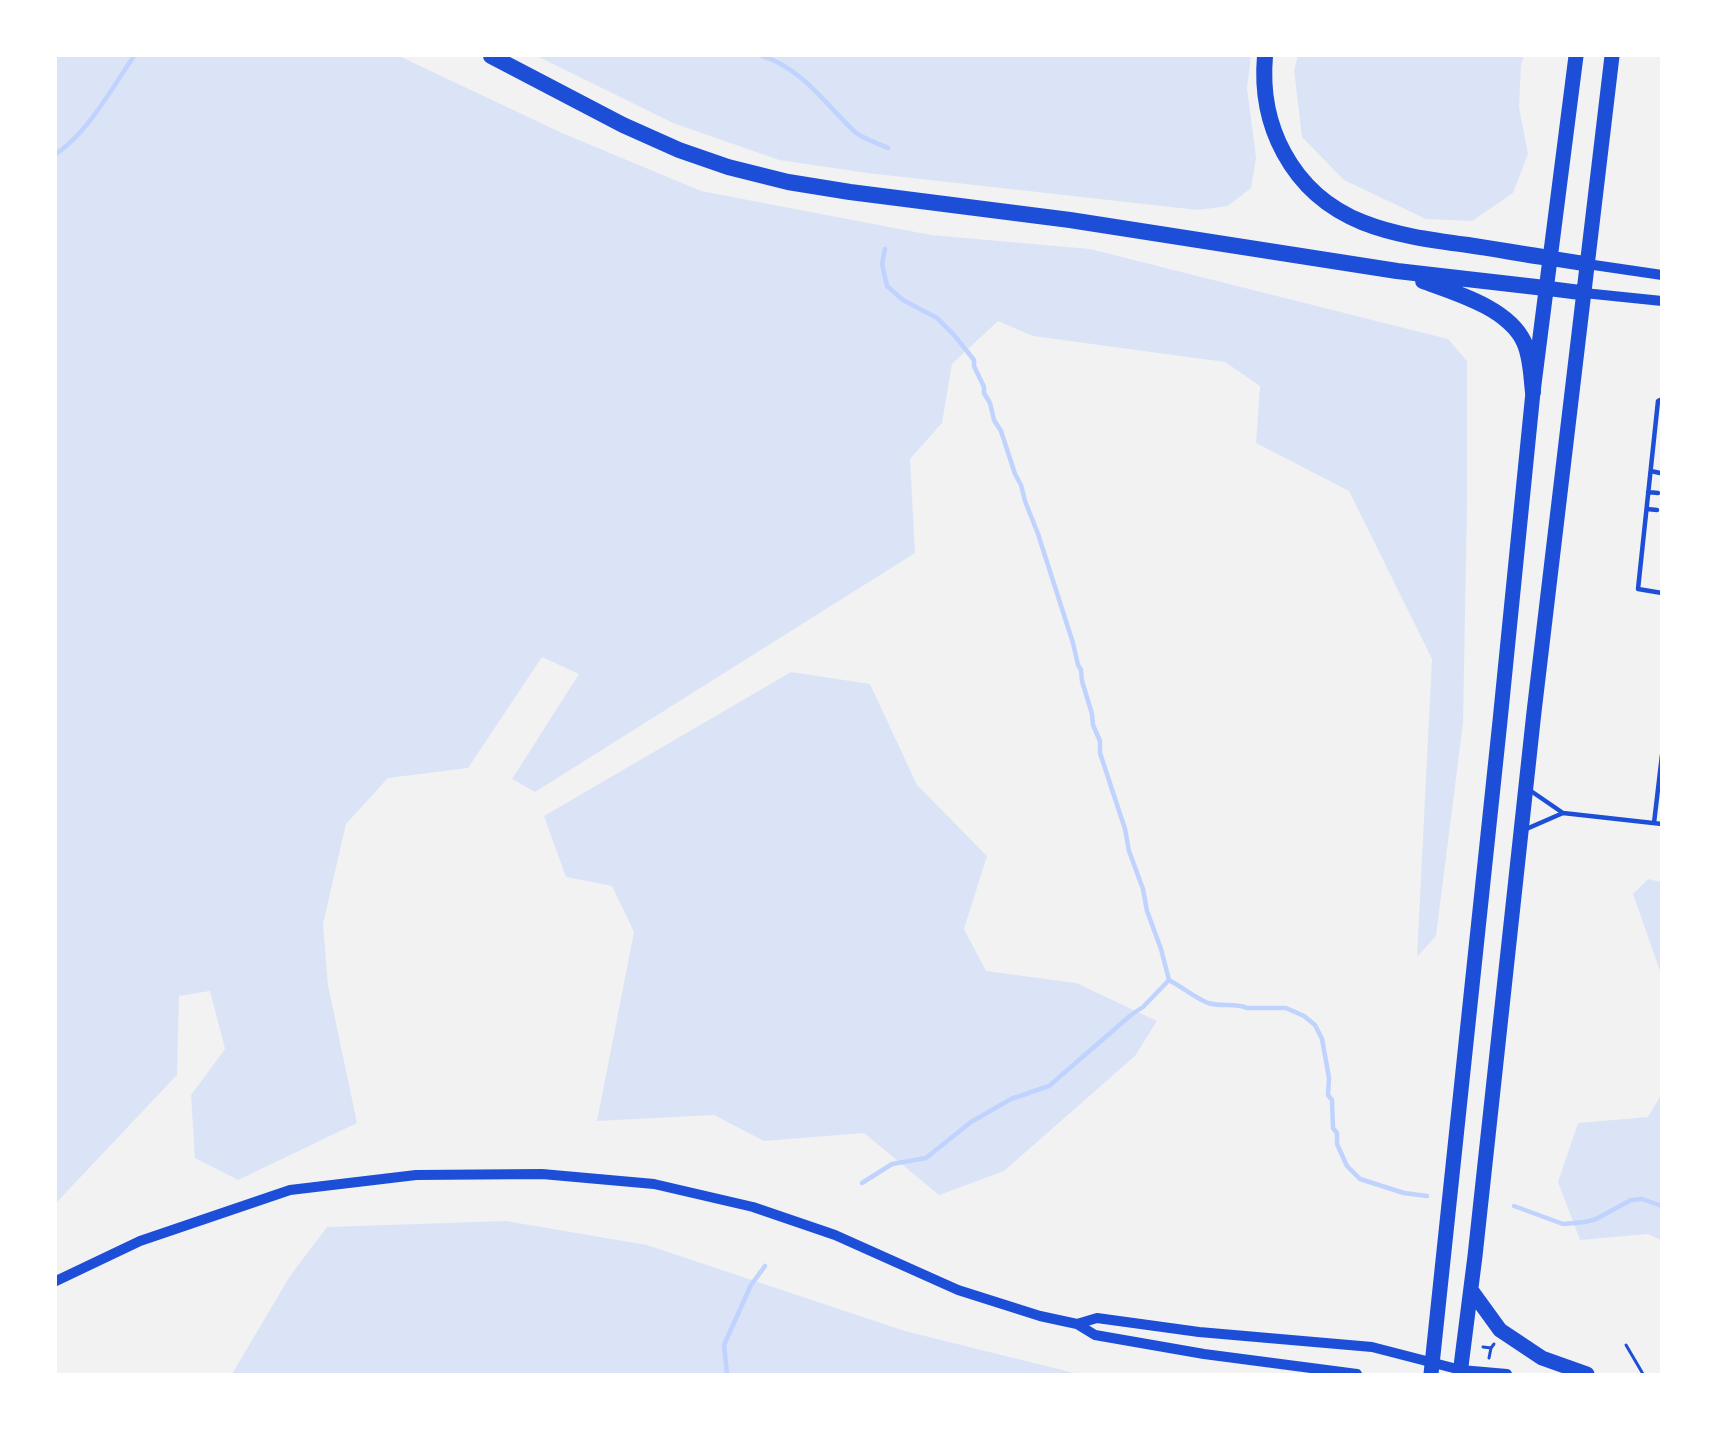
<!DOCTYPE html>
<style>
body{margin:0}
#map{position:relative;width:1717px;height:1430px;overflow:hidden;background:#f2f2f2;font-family:"Space Grotesk",sans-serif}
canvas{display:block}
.frame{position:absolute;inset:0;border:57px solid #fff;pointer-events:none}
</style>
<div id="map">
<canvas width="1717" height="1430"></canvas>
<div class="frame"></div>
</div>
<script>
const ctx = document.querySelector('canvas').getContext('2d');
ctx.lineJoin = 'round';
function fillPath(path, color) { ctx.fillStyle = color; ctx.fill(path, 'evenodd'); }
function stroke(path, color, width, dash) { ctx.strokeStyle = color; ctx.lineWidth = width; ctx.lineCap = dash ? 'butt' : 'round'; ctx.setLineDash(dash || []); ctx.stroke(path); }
const green = new Path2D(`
 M56 56H399L562 133 701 191 931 235 1090 249 1448 339 1467 361V506L1463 723 1436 936 1417 957 1432 659 1349 491 1256 443 1260 386 1225 362 1033 336 998 321 952 364 942 423 910 459 915 553 535 792 512 779 579 674 542 657 468 768 388 778 346 824 323 924 328 985 357 1123 238 1180 195 1158 191 1095 225 1049 210 991 179 996 177 1075 56 1203Z
 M537 56H1251L1247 88 1256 158 1251 188 1228 206 1198 210 867 173 779 160 673 123Z
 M1298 56H1524L1521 65 1519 107 1528 154 1513 193 1472 221 1426 219 1344 180 1302 137 1294 70Z
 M791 672 870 684 917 785 987 856 964 929 986 971 1076 983 1157 1021 1135 1056 1004 1171 939 1195 864 1133 764 1141 714 1115 597 1121 634 932 612 886 566 877 544 816Z
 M1648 879 1661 882V974L1633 894Z
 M1661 1095V1240L1648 1234 1580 1240 1558 1182 1578 1123 1648 1117Z
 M506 1221 647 1245 905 1331 1078 1374H232L290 1276 327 1227Z`);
const stream = new Path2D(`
 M762 56C802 68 826 105 855 132 863 139 878 143 888 148
 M56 154C89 131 112 88 134 56
 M885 249 882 264 887 286 903 300 937 318 954 335 974 360V366L984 387V393L990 403 994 420 1001 431 1015 474 1021 485 1025 501 1038 534 1073 643 1078 665 1081 670 1082 681 1092 714 1093 725 1100 741V753L1125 829 1129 851 1143 889 1147 911 1161 949 1169 980C1182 987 1195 998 1208 1003 1221 1007 1236 1003 1247 1008H1286L1304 1016 1315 1025 1322 1039 1326 1061 1329 1078 1328 1095 1332 1100 1333 1128 1337 1133V1144L1347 1166 1360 1179 1404 1193 1427 1196
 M862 1183 892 1164 926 1158 971 1122 1011 1099 1049 1086 1131 1015 1143 1007 1169 980
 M1514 1206 1563 1224 1585 1222 1596 1219 1631 1200 1642 1199 1662 1206
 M727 1374 724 1345 751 1285 765 1266`);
const path = new Path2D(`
 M1626 1345 1643 1374
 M1483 1347 1491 1348
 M1489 1358 1491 1348 1494 1344`);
const service = new Path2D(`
 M1662 399 1658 401 1638 589 1662 593
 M1651 471 1660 473
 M1648 492 1658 493
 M1647 509 1657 510
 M1528 789 1563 813 1662 824
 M1654 823 1662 755
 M1524 830 1563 813`);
const tertiary = new Path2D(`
 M1587 264 1662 275
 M1584 293 1662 301
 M56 1281 140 1241 290 1190 416 1175 542 1174 654 1184 753 1207 835 1235 958 1290 1040 1316 1077 1324 1095 1335 1204 1354 1357 1374
 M1077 1324 1097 1318 1199 1332 1372 1347 1461 1370 1507 1374`);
const primary = new Path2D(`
 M1549 258 1587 264
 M1545 288 1584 293
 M1471 1290 1500 1330 1542 1358 1587 1374
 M1431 1374 1500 721 1533 392 1576 56
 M1460 1374 1475 1256 1534 712 1612 56`);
const motorway = new Path2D(`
 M491 56 623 125 679 150 728 167 788 182 850 192 1070 220 1397 271 1545 288
 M1265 56C1262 90 1267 122 1284 153 1323 225 1393 235 1468 245 1495 249 1522 254 1549 258
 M1423 281C1456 293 1508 308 1524 342 1531 357 1531 375 1533 392`);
fillPath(green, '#dbe4f7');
stroke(stream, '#bfd3fe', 4.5);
stroke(path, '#1d4ed8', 3);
stroke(service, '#1d4ed8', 4.5);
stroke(tertiary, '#1d4ed8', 10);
stroke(primary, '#1d4ed8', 15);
stroke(motorway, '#1d4ed8', 16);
</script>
